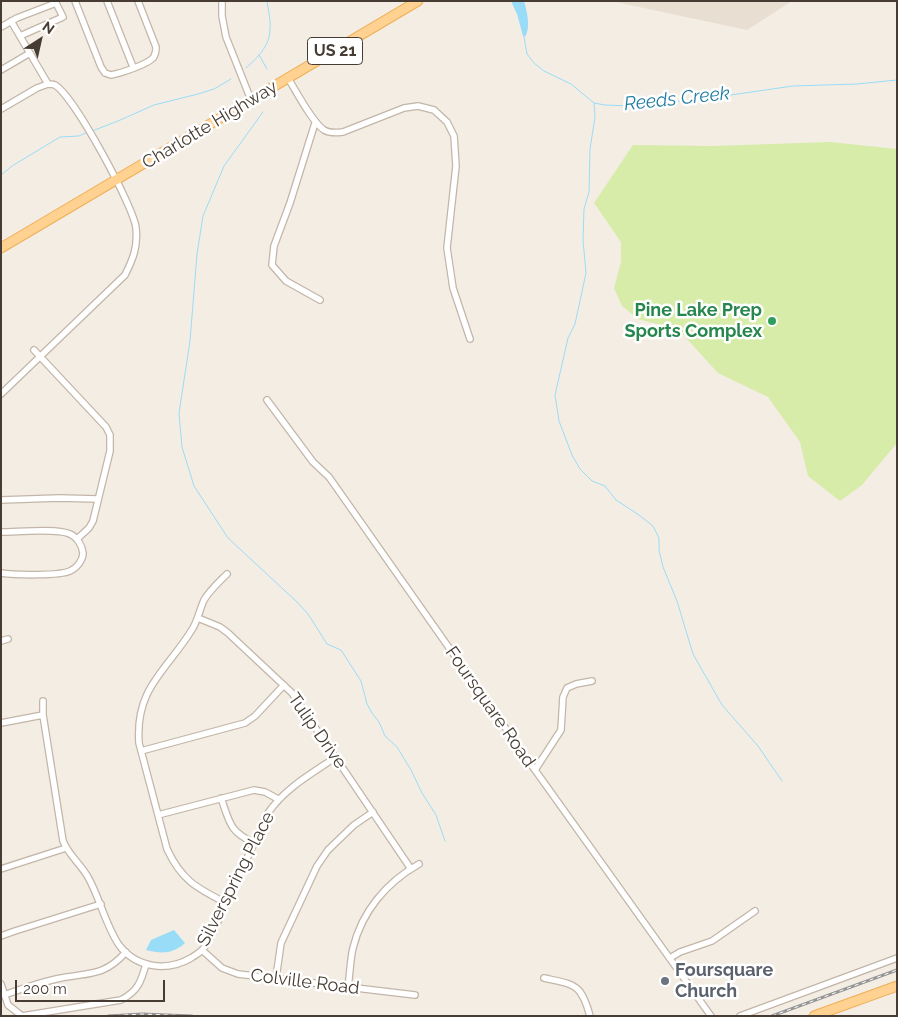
<!DOCTYPE html>
<style>
body{margin:0}
#map{position:relative;width:898px;height:1017px;overflow:hidden;background:#f4ede4;font-family:Raleway,sans-serif}
canvas{display:block}
.frame{position:absolute;inset:0;border:2px solid #463c33;pointer-events:none}
.north{position:absolute;left:15px;top:15px;width:50px;height:50px;-webkit-text-stroke:4px #fff;paint-order:stroke;rotate:35deg;font-size:14px;font-weight:700;line-height:20px;text-align:center;color:#463c33}
.north::after{content:'';display:block;margin:auto;width:18px;height:22px;background:#463c33;clip-path:polygon(50% 0,100% 100%,50% 72%,0 100%)}
.scale{position:absolute;left:15px;top:980px;width:150px;height:22px;box-sizing:border-box;border:2px solid #463c33;border-top:0;padding-left:6px;font-size:15px;line-height:18px;white-space:nowrap;color:#463c33;-webkit-text-stroke:4px #fff;paint-order:stroke}
</style>
<div id="map">
<canvas width="898" height="1017"></canvas>
<div class="frame"></div>
<div class="north">N</div>
<div class="scale">200 m</div>
</div>
<script>
const ctx = document.querySelector('canvas').getContext('2d');
ctx.lineJoin = 'round';
function fillPath(path, color) { ctx.fillStyle = color; ctx.fill(path, 'evenodd'); }
function stroke(path, color, width, dash) { ctx.strokeStyle = color; ctx.lineWidth = width; ctx.lineCap = dash ? 'butt' : 'round'; ctx.setLineDash(dash || []); ctx.stroke(path); }
function drawText(font, color, halo, rows, align = 'center') {
  ctx.font = font + ' Raleway,sans-serif'; ctx.lineWidth = 5; ctx.setLineDash([]); ctx.textBaseline = 'middle'; ctx.strokeStyle = halo; ctx.fillStyle = color; for (const [text, x, y, turn = 0] of rows) {
    ctx.save(); ctx.translate(x, y); ctx.rotate((+turn || 0) * Math.PI / 180); ctx.textAlign = isNaN(turn) ? turn : align; if (halo) ctx.strokeText(text, 0, 0); ctx.fillText(text, 0, 0); ctx.restore();
  }
}
const residential = new Path2D(`
 M611 1H792L747 30Z`);
const green = new Path2D(`
 M830 142 897 149V443L862 485 840 501 808 476 800 442 768 397 718 373 677 328 657 324 638 319 622 306 614 288 621 262V242L594 203 633 145 712 146Z`);
const water = new Path2D(`
 M511 1H524C527 12 531 27 525 37L523 36 517 14Z
 M174 930 185 943C173 954 162 954 146 950L151 940Z`);
const stream = new Path2D(`
 M524 37 527 54 534 63 544 71 571 84 594 103 605 105 632 106 710 98 793 86 857 84 897 80
 M259 55 267 69
 M246 68C257 58 270 46 270 29 271 20 268 10 267 1
 M594 103 595 117 590 149 589 192 584 209 583 240 586 273 575 324 568 338 555 395 559 421 572 455 580 469 592 481 605 486 616 500 639 515 653 526 659 538V550L663 567 677 601 693 654 722 705 758 746 782 781
 M263 112 224 166 203 216 197 254 190 341 179 413 182 447 194 486 228 538 297 602 308 614 327 644 341 650 361 681 367 704 372 713 379 722 385 736 397 747 411 770 422 793 436 815 445 841
 M92 131 118 121 154 105 198 94 214 89 231 79
 M1 175 12 166 60 137 79 136 88 132`);
const street = new Path2D(`
 M75 1 101 67 105 73 111 75C121 73 146 65 153 58 156 54 156 51 156 47L138 1
 M107 1 133 67
 M222 1V16L226 37 251 100
 M1 27 17 18 56 3 63 17 20 36
 M1 70 30 53
 M288 78C296 91 312 122 324 130 329 133 336 133 343 132L404 108 418 106 434 110 447 122 454 136 456 166 447 248 453 288 470 339
 M1 109 37 88 48 84
 M315 123 290 203 274 246 272 265 286 281 320 300
 M34 350 106 427 110 435V451L93 521 89 528 77 539
 M1 394 125 275C133 259 138 247 136 228 134 207 74 96 55 85 53 84 50 84 48 84L11 21
 M267 400 313 462 329 477 535 770 711 1016
 M1 500 59 498 98 499
 M1 532C18 532 56 528 70 534 77 537 82 545 83 553 83 560 77 568 70 571 60 576 14 575 1 573
 M198 618 220 627 228 633 292 693 411 869
 M1 641 8 639
 M43 701V715L63 841C69 856 82 865 89 879 100 899 106 926 119 945 136 968 167 972 191 958 195 955 200 953 203 949 207 944 209 938 213 932L268 813C285 788 311 774 336 757
 M1 723 43 715
 M141 751 245 723 255 716 284 685
 M535 770 561 730 563 697 567 688 576 684 592 681
 M221 798C230 823 229 831 254 843
 M158 815 254 790 265 792 278 799
 M1 869 66 848
 M226 903C197 888 182 881 167 849L139 743C135 687 167 671 193 628 198 619 200 609 204 600 210 590 219 582 227 574
 M1 936 15 931 101 904
 M202 950 222 968 238 974 415 995
 M670 958 680 952 712 941 755 911
 M276 978 281 943 317 866 328 850 354 825 373 812
 M544 978C575 985 581 983 590 1016
 M1 984 8 1005 22 1016 121 1000C138 991 141 982 146 964
 M348 987C350 974 350 961 353 948 362 911 387 882 419 864
 M4 995C21 989 39 983 56 979 87 972 103 978 126 952
 M740 1016 897 958`);
const primary = new Path2D(`
 M1 248 418 1
 M814 1016 897 986`);
const rail = new Path2D(`
 M108 1016 142 1014 192 1016
 M772 1016 897 970`);
const markers = [
 [772,321,5,"#2e9e5b"],
 [665,981,5,"#6b7280"]
];
const shields = [
 [335,51,55]
];
const shieldNames = [
 ["US 21",335,51]
];
const streetNames = [
 ["Charlotte Highway",210,125,-31],
 ["Foursquare Road",490,707,55],
 ["Tulip Drive",317,731,55],
 ["Silverspring Place",236,879,-63],
 ["Colville Road",305,982,7]
];
const leisureNames = [
 ["Pine Lake Prep",762,311],
 ["Sports Complex",762,332]
];
const worshipNames = [
 ["Foursquare",675,971],
 ["Church",675,992]
];
const waterNames = [
 ["Reeds Creek",677,99,-6]
];
fillPath(residential, '#e8ded1');
fillPath(green, '#d6eca8');
fillPath(water, '#99dcf7');
stroke(stream, '#99dcf7', 1);
stroke(street, '#c3b6a8', 8);
stroke(primary, '#efae57', 11);
stroke(street, '#fff', 5.5);
stroke(primary, '#ffd291', 9);
stroke(rail, '#959595', 3);
stroke(rail, '#fff', 1, [4]);
for (const [x, y, r, color] of markers) { const dot = new Path2D(); dot.arc(x, y, r, 0, 2 * Math.PI); ctx.fillStyle = color; ctx.fill(dot); stroke(dot, '#fff', 2); }
for (const [x, y, w] of shields) { const box = new Path2D(); box.roundRect(x - w / 2, y - 13.5, w, 27, 4); ctx.fillStyle = '#fff'; ctx.fill(box); stroke(box, '#463c33', 1); }
drawText('bold 16px', '#463c33', null, shieldNames);
drawText('18px', '#463c33', '#fff', streetNames);
drawText('bold 18px', '#27864d', '#fff', leisureNames, 'right');
drawText('bold 18px', '#5b616d', '#fff', worshipNames, 'left');
drawText('italic 19px', '#1f7ba2', '#fff', waterNames);
</script>
